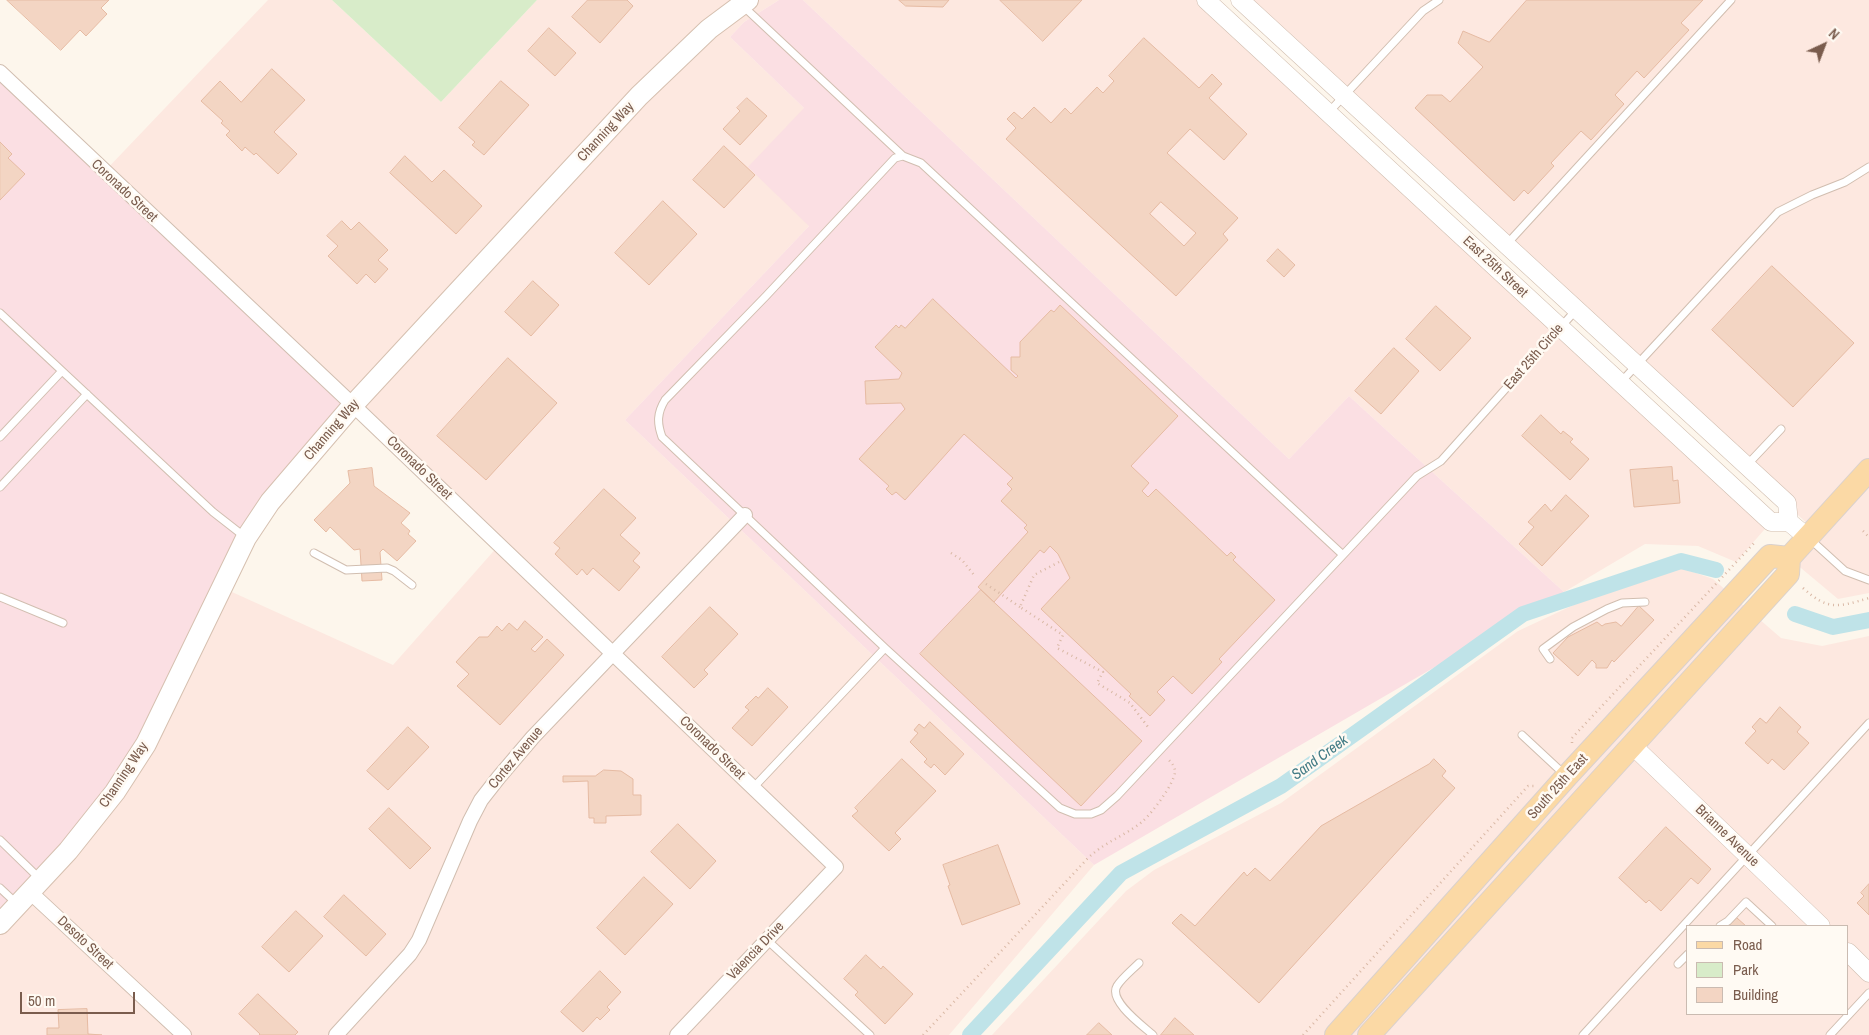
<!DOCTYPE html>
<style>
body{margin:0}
#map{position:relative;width:1869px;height:1035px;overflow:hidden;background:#fdf6ec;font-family:"Archivo Narrow",sans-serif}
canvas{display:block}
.legend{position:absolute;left:1686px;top:925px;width:162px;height:90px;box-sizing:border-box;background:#fffaf3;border:1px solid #cabbb1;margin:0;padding:6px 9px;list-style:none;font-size:15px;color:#7a5c4d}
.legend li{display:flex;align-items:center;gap:10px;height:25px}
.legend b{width:25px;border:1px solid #cabbb1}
.north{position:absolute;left:1799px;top:20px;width:50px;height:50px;-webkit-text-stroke:4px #fffaf3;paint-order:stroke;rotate:43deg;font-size:14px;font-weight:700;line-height:20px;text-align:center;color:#7a5c4d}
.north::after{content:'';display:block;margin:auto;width:18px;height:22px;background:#7a5c4d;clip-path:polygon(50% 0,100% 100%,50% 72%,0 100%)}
.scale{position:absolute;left:20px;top:992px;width:115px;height:22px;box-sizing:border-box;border:2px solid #7a5c4d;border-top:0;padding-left:6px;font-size:15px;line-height:18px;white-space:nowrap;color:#7a5c4d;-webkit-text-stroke:4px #fffaf3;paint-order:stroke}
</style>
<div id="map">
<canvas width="1869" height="1035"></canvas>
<ul class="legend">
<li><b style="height:6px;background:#fbd9a5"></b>Road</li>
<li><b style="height:14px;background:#d8ecc9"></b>Park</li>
<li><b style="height:14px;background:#f3d5c3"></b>Building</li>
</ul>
<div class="north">N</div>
<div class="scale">50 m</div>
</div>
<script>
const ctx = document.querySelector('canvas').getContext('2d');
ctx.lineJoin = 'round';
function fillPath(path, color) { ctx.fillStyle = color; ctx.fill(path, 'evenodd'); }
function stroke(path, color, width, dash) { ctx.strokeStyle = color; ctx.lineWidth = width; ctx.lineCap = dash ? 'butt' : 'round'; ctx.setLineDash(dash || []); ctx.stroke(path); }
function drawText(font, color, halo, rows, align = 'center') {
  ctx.font = font + ' "Archivo Narrow",sans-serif'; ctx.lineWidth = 5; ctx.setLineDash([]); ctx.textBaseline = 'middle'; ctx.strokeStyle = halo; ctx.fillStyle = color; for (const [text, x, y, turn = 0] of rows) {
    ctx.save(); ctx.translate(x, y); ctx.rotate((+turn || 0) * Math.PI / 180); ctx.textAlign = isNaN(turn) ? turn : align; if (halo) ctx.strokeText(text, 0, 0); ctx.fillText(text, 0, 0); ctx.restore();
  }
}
const commercial = new Path2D(`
 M268 0H332L441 102 537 0H779L744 22 730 37 804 108 809 226 625 420 1094 865 949 1035H0V925L221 587 393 665 499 545 104 172Z
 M803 0H1206L1771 522 1736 562 1698 546 1645 544 1564 592 1349 396 1289 459Z
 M1240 0H1869V465L1811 527Z
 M1869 471V593L1838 599 1789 558Z
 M1679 567 1713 579 1781 638 1822 646 1869 636V1035H992L1126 891 1154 870 1281 803 1518 631 1580 602ZM1688 926H1848V1014H1688Z`);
const medical = new Path2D(`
 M779 0H803L1289 459 1349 396 1564 592 1094 865 625 420 809 226 748 167 804 108 730 37 744 22Z
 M0 72 353 405 270 502 146 744 0 924Z`);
const green = new Path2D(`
 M332 0H537L441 102Z`);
const canal = new Path2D(`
 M1795 614 1833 627 1869 620
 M970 1035 1121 873 1281 786 1523 614 1681 561 1716 570`);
const building = new Path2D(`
 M7 0H109L101 8 107 14 86 36 80 30 61 50Z
 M588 0H627L633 6 600 43 572 17Z
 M899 0H949L943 7 906 6Z
 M1000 0H1082L1043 41Z
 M1527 0H1703L1681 23 1689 30 1644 78 1637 71 1615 95 1624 104 1591 140 1581 131 1551 163 1554 166 1528 194 1524 190 1514 201 1415 108 1427 95H1442L1450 102 1483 67 1458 43 1463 31 1489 42Z
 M549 28 576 53 555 76 528 51Z
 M1144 38 1199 88 1212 74 1222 84 1209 98 1247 134 1224 160 1190 129 1167 153 1238 218 1223 234 1228 240 1176 296 1006 139 1016 128 1007 119 1014 112 1022 119 1034 107 1051 123 1065 108 1071 114 1097 87 1103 93 1114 81 1109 76ZM1161 202 1196 233 1184 246 1150 214Z
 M272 69 305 100 274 132 297 154 278 174 256 153 254 155 245 147 242 151 226 135 230 131 221 123 223 121 201 101 220 81 241 102Z
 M501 81 529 105 484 155 472 145 475 142 459 128Z
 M747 98 767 116 740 145 723 129 740 111 737 108Z
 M0 142 12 154 8 158 25 174 0 200Z
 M724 146 755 175 724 208 693 180Z
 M405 156 432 182 444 170 482 206 456 234 390 173Z
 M663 201 697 234 649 285 615 253Z
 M342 221 351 230 359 222 388 250 378 260 388 269 375 283 366 274 357 284 328 256 338 246 327 236Z
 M1278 249 1295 265 1284 277 1267 261Z
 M1772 266 1854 343 1793 407 1712 330Z
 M533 281 559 305 531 336 505 312Z
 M933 299 1016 378 1018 376 1011 370V357H1020V342L1051 310 1054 312 1060 305 1178 416 1131 466 1149 483 1142 491 1148 497 1156 489 1227 556 1231 552 1236 557 1233 560 1275 600 1219 659 1222 662 1192 694 1173 676 1157 692 1165 700 1150 716 1129 696 1131 694 1041 609 1070 578 1058 554 1050 546 1044 553 1040 550 994 602 978 587 1028 532 1024 528 1027 525 1001 501 1012 489 1007 484 1013 478 964 434 905 500 896 492 892 495 886 489 889 486 859 459 905 409 901 403 866 404 865 381 899 379 902 373 875 347 896 325 899 328 901 325 905 328Z
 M1436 306 1471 338 1440 371 1406 339Z
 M1394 348 1419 371 1381 414 1355 391Z
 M508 358 557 403 486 480 437 436Z
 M1541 415 1561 434 1563 431 1573 439 1570 442 1589 459 1570 480 1522 436Z
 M1672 467 1673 481 1678 480 1680 503 1634 507 1630 470Z
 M372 468 374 486 410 513 401 523 410 531 408 534 416 541 397 561 383 549 380 552 382 580 362 581 360 549 354 550 330 527 326 532 314 520 350 483 348 471Z
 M604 489 636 518 620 535 640 553 633 561 640 567 619 591 593 568 587 575 582 569 577 575 555 554 560 548 554 543Z
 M1566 495 1589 516 1542 566 1519 544 1534 527 1528 522 1545 504 1551 511Z
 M981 590 1142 741 1081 806 920 654Z
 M1639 606 1654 620 1614 662 1612 660 1607 668H1596V664L1592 660 1578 676 1553 653 1568 637 1597 622 1602 626 1605 624 1616 622 1621 626Z
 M710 607 738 634 704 670 708 674 694 688 662 657Z
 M525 621 543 637 531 649 535 652 547 639 564 655 500 725 457 686 469 674 456 662 479 637H488L497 626 502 631 509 623 517 630Z
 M768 688 788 707 752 746 732 728 749 710 745 707 756 696 758 698Z
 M1780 707 1801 727 1797 732 1809 743 1784 770 1772 759 1768 764 1745 743 1756 731 1752 727 1760 718 1766 723Z
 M930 722 964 754 945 775 934 764 931 768 924 762 927 759 910 742 918 733 914 730 919 724 924 728Z
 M408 727 429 747 388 790 367 771Z
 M902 759 936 791 895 833 901 839 889 851 852 816 858 811 855 808Z
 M1434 759 1446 771 1442 776 1455 788 1259 1003 1172 923 1181 914 1195 926 1244 872 1247 876 1255 868 1270 881 1321 826 1429 764Z
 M604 770 621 771 633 779V795H641V815L606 816V823H594V818H589L588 781 563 782V776H595Z
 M389 808 431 848 410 869 369 829Z
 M678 824 716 861 690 889 651 852Z
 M1666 827 1711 869 1698 884 1691 878 1661 911 1649 900 1646 903 1619 878Z
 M998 845 1020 904 962 925 948 886 950 885 943 865Z
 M644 877 673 904 625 955 597 928Z
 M1869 884V915L1857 903 1864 896 1861 893Z
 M344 895 386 934 366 956 324 917Z
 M296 911 323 936 289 972 262 947Z
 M1737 918 1746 926H1729Z
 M866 955 881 969 883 966 913 994 885 1024 855 995 858 992 844 979Z
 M600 971 621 992 607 1007 610 1010 600 1020 597 1017 583 1032 561 1012Z
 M258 994 298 1032 295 1035H259L260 1034 239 1014Z
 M87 1009 88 1034 102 1035H47V1028H59L58 1010Z
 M1175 1018 1194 1035H1161Z
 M1099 1023 1112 1035H1087Z`);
const path = new Path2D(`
 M1863 531 1869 537
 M951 553 962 560 974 575
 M1059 562 1034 575 1020 607 1063 635 1057 648 1103 672 1097 683 1130 703 1148 727
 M986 584 1020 607
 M1803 588C1828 611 1839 607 1869 598
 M1572 743V738L1756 541
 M923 1035 1088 858C1106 841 1125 836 1143 821 1152 813 1174 784 1175 772 1175 767 1172 763 1168 759
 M1303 1035 1528 786H1534`);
const service = new Path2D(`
 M743 6 903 156
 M1328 113 1423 11 1439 0
 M1506 245 1731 0
 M0 313 213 512 245 537
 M1621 382 1778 212 1812 195 1845 182 1869 167
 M0 437 62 371
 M1747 465 1781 429
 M0 487 87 394
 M1811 540 1845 571 1869 580
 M314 553 346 570 387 568 394 571 412 585
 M1343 555 921 163 903 156 895 158 766 296 665 400C657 413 657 423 662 437L885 648 1060 808 1075 814H1091L1101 810 1117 796 1417 476 1441 461 1576 310
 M0 597 63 623
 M1550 659 1543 649 1573 627 1607 609 1622 603 1645 602
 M1522 735 1565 775
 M753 788 885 648
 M0 840 39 878
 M0 888 16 903
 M1720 926 1728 921 1746 902 1772 926
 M767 940 870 1035
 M1139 963C1132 970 1122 978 1117 986 1108 1001 1143 1026 1153 1035
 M1678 964 1688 954
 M1583 1035 1869 723
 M1830 1035 1869 993`);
const minor = new Path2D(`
 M0 72 353 405 836 867 677 1035
 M30 892 184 1035
 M336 1035 410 954 419 940 470 821 481 800 499 777 533 737 745 515`);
const tertiary = new Path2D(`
 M1206 0 1771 522H1789L1807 537
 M1240 0 1787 503 1789 522
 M1633 746 1821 926
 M1848 952 1869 973`);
const secondary = new Path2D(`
 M0 924 68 851 115 792 146 744 246 538 270 502 353 405 639 96 709 29 748 0`);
const primary = new Path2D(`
 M1336 1035 1567 776 1770 556 1789 558
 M1369 1035 1788 574 1789 558 1869 470`);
const streetNames = [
 ["Channing Way",606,132,-47],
 ["Coronado Street",124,191,43],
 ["East 25th Street",1495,267,43],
 ["East 25th Circle",1534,357,-49],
 ["Channing Way",332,430,-49],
 ["Coronado Street",419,468,44],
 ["Coronado Street",712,748,44],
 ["Cortez Avenue",516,758,-50],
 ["Channing Way",124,775,-56],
 ["South 25th East",1558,787,-48],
 ["Brianne Avenue",1727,836,44],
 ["Desoto Street",85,943,43],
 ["Valencia Drive",756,951,-46]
];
const waterNames = [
 ["Sand Creek",1320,758,-36]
];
fillPath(commercial, '#fde8e0');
fillPath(medical, '#fbdfe3');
fillPath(green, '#d8ecc9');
stroke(canal, '#bfe3e8', 16);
fillPath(building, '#f3d5c3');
stroke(building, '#e6bba3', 1);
stroke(service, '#d1beb0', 9);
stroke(minor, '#d1beb0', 16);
stroke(tertiary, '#d1beb0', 19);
stroke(secondary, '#d6c0b0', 22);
stroke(primary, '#dad1cd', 24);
stroke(path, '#d9b8a5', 2.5, [1, 4]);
stroke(service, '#fff', 7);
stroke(minor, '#fff', 14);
stroke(tertiary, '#fff', 18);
stroke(secondary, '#fff', 20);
stroke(primary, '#fbd9a5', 22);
drawText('14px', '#7a5c4d', '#fffaf3', streetNames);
drawText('italic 15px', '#437c86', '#fffaf3', waterNames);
</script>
